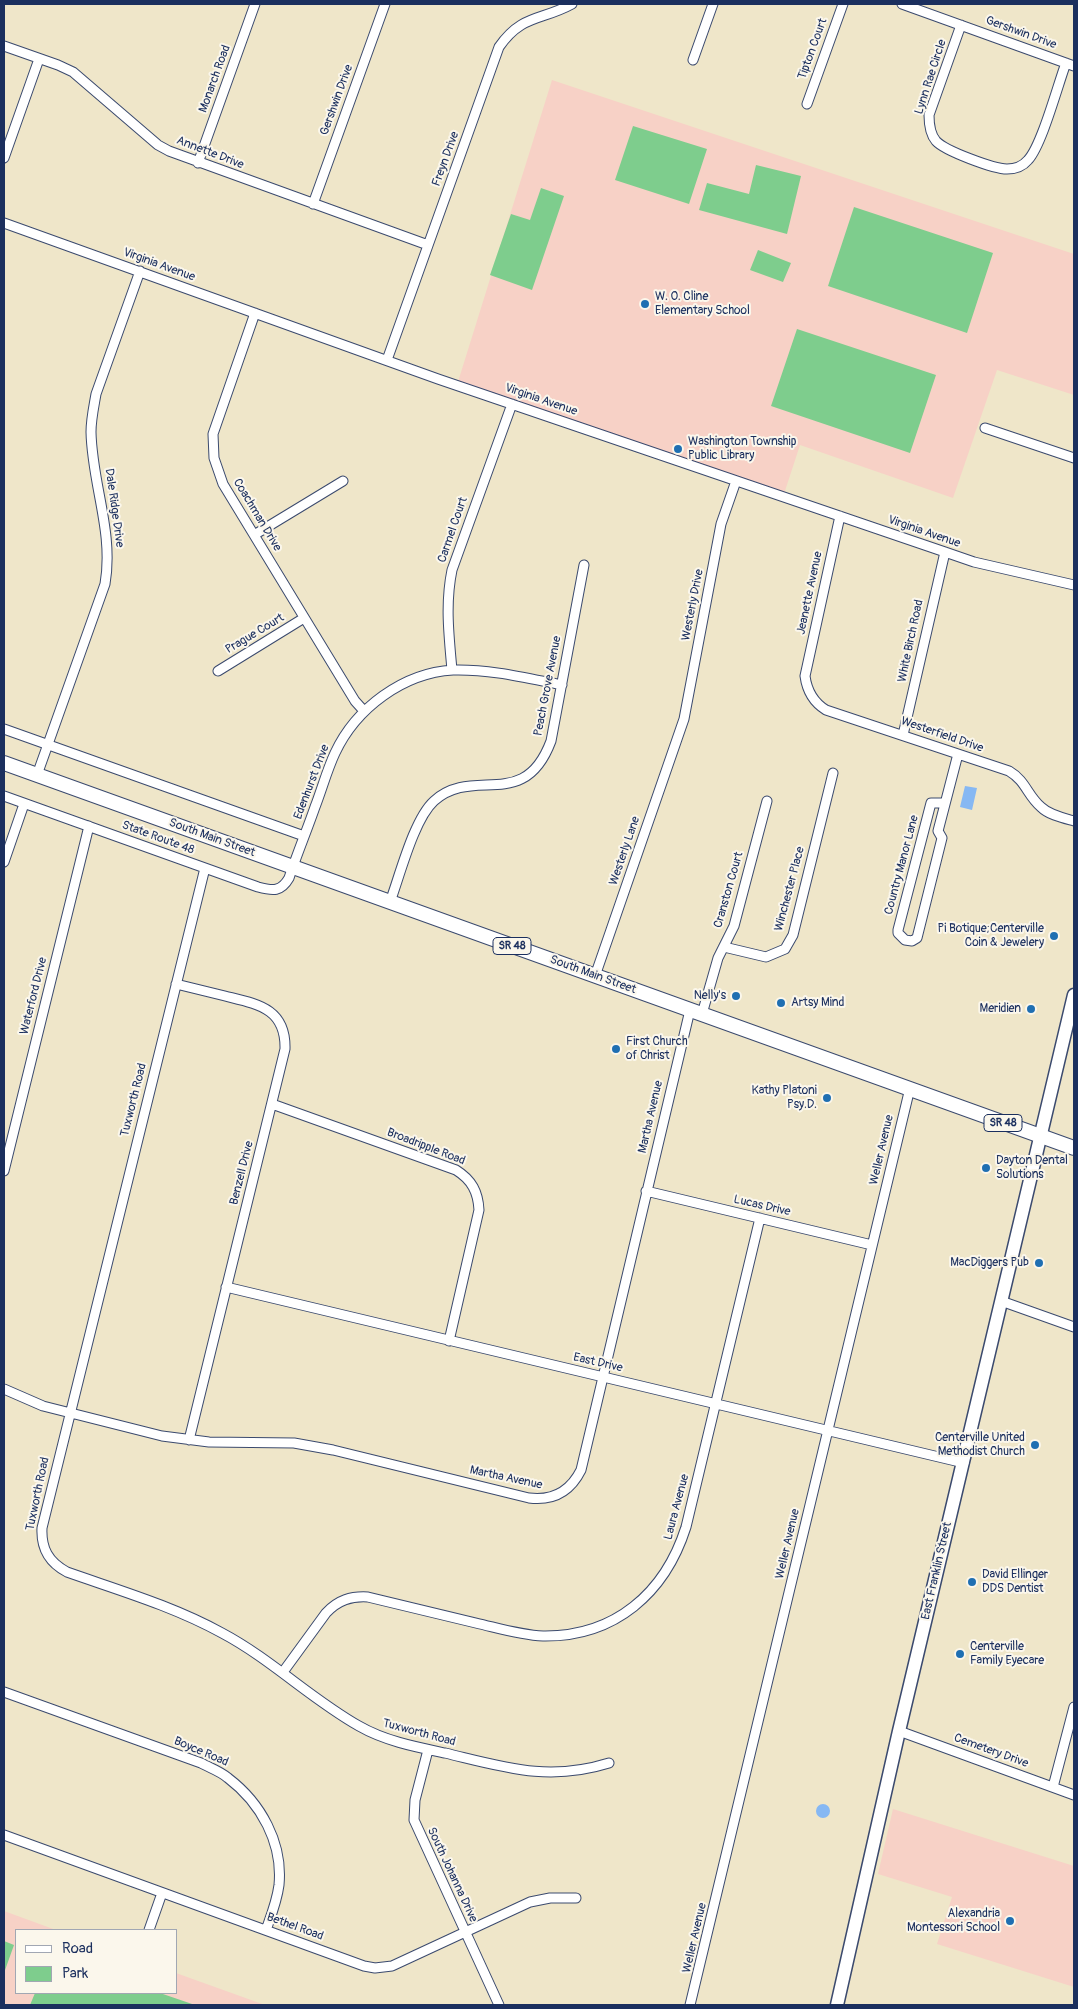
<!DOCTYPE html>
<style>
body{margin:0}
#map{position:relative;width:1078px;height:2009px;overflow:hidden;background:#efe6c9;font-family:Pangolin,sans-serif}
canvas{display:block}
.frame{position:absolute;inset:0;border:5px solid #1b2f5e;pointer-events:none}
.legend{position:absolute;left:15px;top:1929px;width:162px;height:65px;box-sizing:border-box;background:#fbf7ec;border:1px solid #a1a7b3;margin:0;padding:6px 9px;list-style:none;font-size:15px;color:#1b2f5e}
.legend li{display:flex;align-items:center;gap:10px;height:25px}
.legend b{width:25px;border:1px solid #a1a7b3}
</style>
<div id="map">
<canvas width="1078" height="2009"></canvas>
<div class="frame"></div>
<ul class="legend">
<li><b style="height:6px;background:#fff"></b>Road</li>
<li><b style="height:14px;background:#7ecd8d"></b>Park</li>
</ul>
</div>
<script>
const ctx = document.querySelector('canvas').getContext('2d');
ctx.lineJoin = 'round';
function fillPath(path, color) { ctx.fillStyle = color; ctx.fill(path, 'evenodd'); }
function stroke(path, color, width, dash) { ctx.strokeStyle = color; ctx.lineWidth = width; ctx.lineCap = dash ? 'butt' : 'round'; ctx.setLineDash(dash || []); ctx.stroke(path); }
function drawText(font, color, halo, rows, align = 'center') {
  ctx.font = font + ' Pangolin,sans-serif'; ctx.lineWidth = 4; ctx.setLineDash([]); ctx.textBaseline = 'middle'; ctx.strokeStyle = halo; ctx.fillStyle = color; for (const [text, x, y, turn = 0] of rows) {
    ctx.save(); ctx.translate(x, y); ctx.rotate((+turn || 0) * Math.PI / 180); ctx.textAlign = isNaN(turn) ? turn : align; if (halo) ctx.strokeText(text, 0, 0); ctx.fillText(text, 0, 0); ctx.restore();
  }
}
const built = new Path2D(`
 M552 80 1074 254V395L997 370 953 498 800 445 783 497 457 385Z
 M893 1809 1074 1866V1987L937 1944 952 1897 878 1874Z
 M4 1911 56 1930H16V1993H176V1973L265 2005H4Z`);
const green = new Path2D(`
 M633 126 707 149 689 204 615 180Z
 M756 165 801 176 787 234 699 210 707 183 749 194Z
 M541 188 564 196 532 290 490 275 511 214 530 220Z
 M854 207 993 253 967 333 828 286Z
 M758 250 791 263 783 282 750 270Z
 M797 329 936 375 910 453 771 406Z
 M4 1941 14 1945 4 1973Z
 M35 1993H160L195 2005H30Z`);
const water = new Path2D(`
 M965 786 977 788 972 810 960 807Z
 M816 1811a7 7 0 1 1 14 0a7 7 0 1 1-14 0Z`);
const street = new Path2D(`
 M902 4 1074 66
 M961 25 929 115C929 125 930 134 936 141 945 151 994 169 1007 169 1015 169 1023 166 1028 160 1042 145 1058 84 1066 63
 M4 46 58 65 73 72 158 145 169 151 428 245
 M693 60 713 4
 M807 104 843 4
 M4 158 39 59
 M198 163 255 4
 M313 204 385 4
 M4 223 438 379 945 552 974 562 1074 585
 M255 313 213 434 214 458 223 484 355 701 364 711
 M387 360 499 47C522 14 541 21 572 4
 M985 428 1074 458
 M840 516 805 676C807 691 813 702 826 710L1009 771C1026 781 1027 795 1041 807 1049 815 1063 818 1074 821
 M254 535 343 481
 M452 670C449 636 445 604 452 570L512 404
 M218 671 304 618
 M4 729 304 836
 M903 735 945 552
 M37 775 105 584C114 532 92 484 91 432 91 419 94 406 96 394L140 271
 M4 796 258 887C273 891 281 892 289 878 297 854 307 830 315 807 322 789 327 770 335 753 356 708 403 673 453 670 490 669 526 678 562 685
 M945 803H931L898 930V933L905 940 912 941 917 938 942 838 938 831 958 754
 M4 862 24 804
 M205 868 42 1528C41 1548 48 1562 67 1572 118 1590 173 1606 222 1633 271 1659 311 1699 359 1726 385 1741 416 1747 445 1753 504 1767 548 1782 609 1763
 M390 902C400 875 414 819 434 801 474 765 524 813 551 741L584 565
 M724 947 766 957 785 949 793 935 833 773
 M595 976 684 719 721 524 736 481
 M176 984C192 988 209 992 225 996 257 1004 286 1008 285 1049L189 1440
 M702 1014 718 958 734 926 767 801
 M272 1104 456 1170C472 1180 478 1192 479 1210L449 1341
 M4 1171 89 826
 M646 1191 872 1245
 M226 1287 964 1463
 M1001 1301 1074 1327
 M4 1389 43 1406 162 1436 209 1442 294 1443 333 1450 529 1498C553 1501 570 1492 581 1470L690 1010
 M283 1672 326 1613C338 1600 351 1596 368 1597 404 1606 440 1614 476 1623 498 1628 520 1635 543 1636 615 1637 665 1593 686 1527L760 1218
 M4 1692 201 1763C210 1768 220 1771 228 1778 261 1803 283 1843 279 1885 277 1901 271 1916 266 1930
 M899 1731 1074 1795
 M428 1750 415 1800 414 1820 499 2005
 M1053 1787 1074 1707
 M4 1835 364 1966 375 1968 392 1966 530 1902 550 1898H576
 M149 1930 162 1893
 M690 2005 910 1088`);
const secondary = new Path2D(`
 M837 2005 899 1731 1074 995`);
const primary = new Path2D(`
 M4 763 1074 1148`);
const markers = [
 [645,304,5,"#1f6fb2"],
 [678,449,5,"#1f6fb2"],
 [1054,936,5,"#1f6fb2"],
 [736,996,5,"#1f6fb2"],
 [781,1003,5,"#1f6fb2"],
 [1031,1009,5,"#1f6fb2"],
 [616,1049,5,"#1f6fb2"],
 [827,1098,5,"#1f6fb2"],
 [986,1168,5,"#1f6fb2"],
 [1039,1263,5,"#1f6fb2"],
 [1035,1445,5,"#1f6fb2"],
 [972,1582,5,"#1f6fb2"],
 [960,1654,5,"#1f6fb2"],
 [1010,1921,5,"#1f6fb2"]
];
const shields = [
 [512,946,38],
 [1003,1123,38]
];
const shieldNames = [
 ["SR 48",512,946],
 ["SR 48",1003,1123]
];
const streetNames = [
 ["Gershwin Drive",1021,33,20],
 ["Tipton Court",813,49,-70],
 ["Lynn Rae Circle",931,77,-72],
 ["Monarch Road",215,79,-70],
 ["Gershwin Drive",337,100,-70],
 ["Annette Drive",210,153,21],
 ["Freyn Drive",446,159,-70],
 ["Virginia Avenue",159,265,20],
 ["Virginia Avenue",541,400,19],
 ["Dale Ridge Drive",114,508,82],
 ["Coachman Drive",257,515,59],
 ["Carmel Court",453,530,-71],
 ["Virginia Avenue",924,532,19],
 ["Jeanette Avenue",810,593,-78],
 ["Westerly Drive",693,605,-79],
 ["Prague Court",255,634,-31],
 ["White Birch Road",911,641,-78],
 ["Peach Grove Avenue",548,686,-79],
 ["Westerfield Drive",942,735,19],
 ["Edenhurst Drive",312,782,-69],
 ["State Route 48",158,838,20],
 ["South Main Street",212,838,20],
 ["Westerly Lane",625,851,-71],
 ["Country Manor Lane",902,865,-75],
 ["Winchester Place",790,889,-75],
 ["Cranston Court",729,890,-74],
 ["South Main Street",593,975,20],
 ["Waterford Drive",34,996,-76],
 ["Tuxworth Road",134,1100,-76],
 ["Martha Avenue",651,1117,-77],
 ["Broadripple Road",426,1147,21],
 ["Weller Avenue",882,1150,-77],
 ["Benzell Drive",242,1173,-76],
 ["Lucas Drive",762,1206,13],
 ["East Drive",598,1363,13],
 ["Martha Avenue",506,1478,12],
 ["Tuxworth Road",38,1494,-78],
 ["Laura Avenue",677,1507,-75],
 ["Weller Avenue",788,1544,-77],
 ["East Franklin Street",937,1571,-77],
 ["Tuxworth Road",419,1733,15],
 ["Cemetery Drive",991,1751,20],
 ["Boyce Road",201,1752,23],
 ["South Johanna Drive",452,1875,65],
 ["Bethel Road",295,1927,20],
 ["Weller Avenue",695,1938,-77]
];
const poiNames = [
 ["W. O. Cline",655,297],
 ["Elementary School",655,311],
 ["Washington Township",688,442],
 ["Public Library",688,456],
 ["Pi Botique;Centerville",1044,929,"right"],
 ["Coin & Jewelery",1044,943,"right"],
 ["Nelly's",726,996,"right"],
 ["Artsy Mind",791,1003],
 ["Meridien",1021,1009,"right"],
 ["First Church",626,1042],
 ["of Christ",626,1056],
 ["Kathy Platoni",817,1091,"right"],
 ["Psy.D.",817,1105,"right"],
 ["Dayton Dental",996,1161],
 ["Solutions",996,1175],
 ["MacDiggers Pub",1029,1263,"right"],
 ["Centerville United",1025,1438,"right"],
 ["Methodist Church",1025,1452,"right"],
 ["David Ellinger",982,1575],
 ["DDS Dentist",982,1589],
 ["Centerville",970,1647],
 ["Family Eyecare",970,1661],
 ["Alexandria",1000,1914,"right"],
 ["Montessori School",1000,1928,"right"]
];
fillPath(built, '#f7d1c6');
fillPath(green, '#7ecd8d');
fillPath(water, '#86b8f3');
stroke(street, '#3b4a6e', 11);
stroke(secondary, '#3b4a6e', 15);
stroke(primary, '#3b4a6e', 16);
stroke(street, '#fff', 9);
stroke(secondary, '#fff', 12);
stroke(primary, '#fff', 14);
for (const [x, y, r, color] of markers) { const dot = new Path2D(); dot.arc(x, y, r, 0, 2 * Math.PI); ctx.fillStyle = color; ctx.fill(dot); stroke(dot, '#fbf7ec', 2); }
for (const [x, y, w] of shields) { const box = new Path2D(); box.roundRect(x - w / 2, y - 8.5, w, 17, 4); ctx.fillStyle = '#fbf7ec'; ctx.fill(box); stroke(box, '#1b2f5e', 1); }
drawText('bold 11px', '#1b2f5e', null, shieldNames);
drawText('12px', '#1b2f5e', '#fbf7ec', streetNames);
drawText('12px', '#1b2f5e', '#fbf7ec', poiNames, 'left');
</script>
